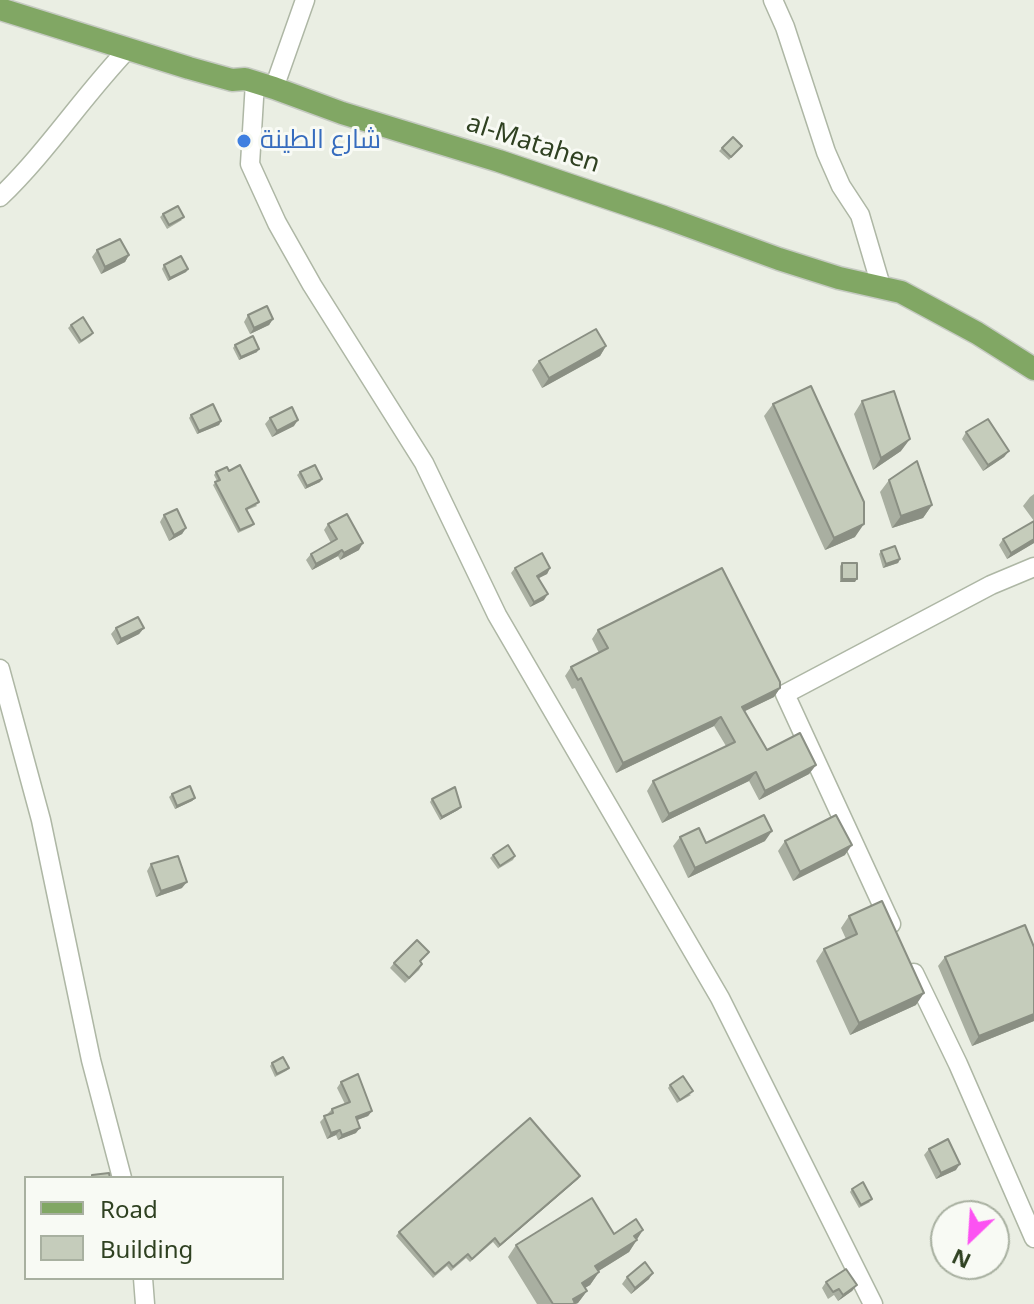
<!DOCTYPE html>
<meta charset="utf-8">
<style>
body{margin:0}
#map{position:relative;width:1034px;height:1304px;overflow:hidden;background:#eaeee3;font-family:"Noto Sans",sans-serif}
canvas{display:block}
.legend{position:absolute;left:24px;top:1176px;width:260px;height:104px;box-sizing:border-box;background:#f8faf4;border:2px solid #a8b0a0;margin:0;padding:10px 14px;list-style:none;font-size:24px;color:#2f4121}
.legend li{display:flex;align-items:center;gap:16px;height:40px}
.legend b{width:40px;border:2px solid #a8b0a0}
.north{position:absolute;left:930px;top:1200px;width:80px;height:80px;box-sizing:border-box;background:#f8faf4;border:2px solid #a8b0a0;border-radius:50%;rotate:205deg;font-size:22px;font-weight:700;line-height:32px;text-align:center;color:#2f4121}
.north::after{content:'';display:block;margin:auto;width:28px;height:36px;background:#fc52f2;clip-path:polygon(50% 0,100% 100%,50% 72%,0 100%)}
</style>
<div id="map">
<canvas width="1034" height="1304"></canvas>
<ul class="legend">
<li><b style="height:10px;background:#81a764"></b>Road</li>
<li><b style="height:22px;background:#c5ccbb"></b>Building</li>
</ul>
<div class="north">N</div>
</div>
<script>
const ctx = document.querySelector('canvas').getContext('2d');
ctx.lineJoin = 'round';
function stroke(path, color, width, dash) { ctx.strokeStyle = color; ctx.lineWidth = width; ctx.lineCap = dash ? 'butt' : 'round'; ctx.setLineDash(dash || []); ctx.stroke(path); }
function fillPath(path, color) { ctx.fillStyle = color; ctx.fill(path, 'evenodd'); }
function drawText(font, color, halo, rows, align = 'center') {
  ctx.font = font + ' "Noto Sans",Cairo,sans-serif'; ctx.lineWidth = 6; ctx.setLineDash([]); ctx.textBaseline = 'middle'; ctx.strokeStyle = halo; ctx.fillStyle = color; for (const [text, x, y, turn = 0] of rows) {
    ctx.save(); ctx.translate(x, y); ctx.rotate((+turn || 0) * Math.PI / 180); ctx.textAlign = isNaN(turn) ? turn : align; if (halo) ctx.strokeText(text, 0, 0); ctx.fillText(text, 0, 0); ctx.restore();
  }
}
const minor = new Path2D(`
 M773 0 785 27 826 152 841 186 860 215 881 286
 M255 82 250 164 277 223 312 285 424 463 497 615 720 998 873 1304
 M274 88 305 0
 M0 197C47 152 83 96 128 49
 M0 669 41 820 91 1060 122 1178
 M891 924 785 694 991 585 1034 567
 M914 973 958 1064 1034 1238
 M143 1278 145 1304`);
const major = new Path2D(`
 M0 9 189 68 232 80 245 79 274 88 342 113 499 161 664 217 779 259 839 278 901 292 977 333 1034 369`);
const wall = new Path2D(`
 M742 146 729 160 719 151 722 148Z
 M163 214 182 220 167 229 160 217Z
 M97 250 129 255 125 262 101 274 92 257Z
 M164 265 188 269 186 272 168 281 162 269Z
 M248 315 273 319 269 325 250 334 244 322Z
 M71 325 93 333 91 336 79 344 68 328Z
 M235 345 257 352 239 360 233 348Z
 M606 346 600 356 542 388 532 370 539 361Z
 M862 401 901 451 873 470 854 414Z
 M773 404 855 537 825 550 764 416Z
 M191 415 221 421 219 425 197 434 189 418Z
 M270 418 294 426 272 437 265 424Z
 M966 432 1009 451 1004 457 983 471 962 439Z
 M229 471 257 506 247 510 254 524 251 527 238 533 213 485 217 481 214 475 216 472Z
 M300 472 322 479 320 482 305 489 297 475Z
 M889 480 932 505 923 518 892 528 880 492Z
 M1034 494V543L1007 559 999 545 1003 539 1034 521 1023 506 1030 497Z
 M164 515 186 528 182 534 169 541 160 522Z
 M328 524 359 550 340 560 338 556 312 570 306 560 311 554 331 543 324 530Z
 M881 551 900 559 898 563 883 568 879 554Z
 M842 563 855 582H840V566Z
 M515 568H550L547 574 539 578 544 600 530 607 511 573Z
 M116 628H144L139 634 117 645 111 634Z
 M598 630 780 688 774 697 744 711 767 750 816 765 809 774 759 800 749 781 662 823 647 791 653 781 726 746 714 726 616 773 575 688 572 689 565 676 571 667 599 653 592 639Z
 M172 794 195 798 192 801 175 809 169 797Z
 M432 799 458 810 440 820 430 802Z
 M680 837 706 843 765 841 688 878 673 846Z
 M785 841 845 855 793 881 778 851Z
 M493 855 515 856 513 860 498 869 490 858Z
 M151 864 182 888 156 897 147 871Z
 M849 916 916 1005 850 1035 816 961 824 949 846 939 841 928Z
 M1034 947V1021L972 1046 938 966 945 957Z
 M425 957 420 962 422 964 419 970 405 983 390 968 394 963Z
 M272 1063 289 1068 286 1071 275 1077 270 1066Z
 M341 1082 372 1111 368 1116 357 1120 356 1133 338 1140 336 1135 327 1139 320 1122 332 1109 345 1104 337 1088Z
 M670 1085 691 1095 677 1103 668 1088Z
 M929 1149 956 1170 936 1179 924 1155Z
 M578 1179 498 1248 493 1242 470 1262 466 1258 451 1271 447 1266 433 1278 396 1236 399 1232Z
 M852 1189 870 1202 859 1208 850 1192Z
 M614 1234 637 1240 629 1252 598 1271 599 1272 590 1285 585 1288 587 1291 577 1304H537L508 1257 516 1245Z
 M627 1277 649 1279 631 1294 622 1284Z
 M826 1282 857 1285 852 1291 838 1301 834 1295 828 1299 822 1288Z`);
const shadedWall = new Path2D(`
 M129 255 125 262 101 274 105 267Z
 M188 269 186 272 168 281 170 278Z
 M273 319 269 325 250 334 254 328Z
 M606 346 600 356 542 388 549 378Z
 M259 349 257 352 239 360 241 357Z
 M298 420 294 426 272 437 277 431Z
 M221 421 219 425 197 434 199 431Z
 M910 439 901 451 873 470 881 458Z
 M1009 451 1004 457 983 471 988 465Z
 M322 479 320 482 305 489 307 486Z
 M932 505 923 518 892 528 901 516Z
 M864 524 855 537 825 550 834 538Z
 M186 528 182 534 169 541 174 535Z
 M1034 539V543L1007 559 1011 553Z
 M363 543 359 550 340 560 344 553Z
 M342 550 338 556 312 570 316 564Z
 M900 559 898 563 883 568 886 564Z
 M550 568 547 574 533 581 537 576Z
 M842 579H857L855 582H840Z
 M548 594 544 600 530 607 534 602Z
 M144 628 139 634 117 645 121 639Z
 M780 688 774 697 735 716 742 707Z
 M721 717 714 726 616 773 623 763Z
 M816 765 809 774 759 800 765 791Z
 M756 772 749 781 662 823 669 814Z
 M195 798 192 801 175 809 177 806Z
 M461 807 458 810 440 820 442 817Z
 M772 831 765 841 688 878 695 868Z
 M852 845 845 855 793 881 800 872Z
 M187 882 182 888 156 897 161 891Z
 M924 993 916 1005 850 1035 859 1023Z
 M1034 1014V1021L972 1046 979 1036Z
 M372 1111 368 1116 352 1122 356 1117Z
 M360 1128 356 1133 338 1140 342 1135Z
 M340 1130 336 1135 327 1139 331 1133Z
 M960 1164 956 1170 936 1179 941 1173Z
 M580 1176 578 1179 498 1248 500 1245Z
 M643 1230 629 1252 586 1279 595 1266Z
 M599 1272 590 1285 573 1295 582 1283Z
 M653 1273 649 1279 631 1294 635 1288Z
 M857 1285 852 1291 838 1301 843 1295Z
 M587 1291 578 1303 570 1304 573 1299Z`);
const building = new Path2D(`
 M733 137 742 146 731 157 722 148Z
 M178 206 184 217 169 225 163 214Z
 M120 239 129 255 105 267 97 250Z
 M181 256 188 269 170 278 164 265Z
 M267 306 273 319 254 328 248 315Z
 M83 317 93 333 81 341 71 325Z
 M596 329 606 346 549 378 539 361Z
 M253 336 259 349 241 357 235 345Z
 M811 386 864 502V524L834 538 773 404Z
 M894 391 910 439 881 458 862 401Z
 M213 404 221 421 199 431 191 415Z
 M292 407 298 420 277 431 270 418Z
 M988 419 1009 451 988 465 966 432Z
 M917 461 932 505 901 516 889 480Z
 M240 465 259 502 246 509 254 524 240 530 215 482 220 480 216 472 227 467 229 471Z
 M315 465 322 479 307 486 300 472Z
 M177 509 186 528 174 535 164 515Z
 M347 514 363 543 344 553 342 550 316 564 311 554 337 539 328 524Z
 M1034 521V539L1011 553 1003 539Z
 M895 546 900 559 886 564 881 551Z
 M542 553 550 568 537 576 548 594 534 602 515 568Z
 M842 563H857V579H842Z
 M722 568 780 682V688L742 707 767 750 800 733 816 765 765 791 756 772 669 814 653 781 735 742 721 717 623 763 581 678 578 680 571 667 608 648 598 630Z
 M138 617 144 628 121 639 116 628Z
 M190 786 195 798 177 806 172 794Z
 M455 787 461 807 442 817 432 799Z
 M764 815 772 831 695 868 680 837 699 828 706 843Z
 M836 815 852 845 800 872 785 841Z
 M508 845 515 856 500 866 493 855Z
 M178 856 187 882 161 891 151 864Z
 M882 901 924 993 859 1023 824 949 857 934 849 916Z
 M1025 925 1034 947V1014L979 1036 945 957Z
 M417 940 429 952 420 961 422 964 409 978 394 963Z
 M283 1057 289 1068 277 1074 272 1063Z
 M358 1074 372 1111 356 1117 360 1128 342 1135 340 1130 331 1133 324 1116 333 1113 332 1109 350 1102 341 1082Z
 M683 1076 693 1091 680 1100 670 1085Z
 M530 1118 580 1176 500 1245 495 1238 472 1259 468 1254 453 1267 449 1262 435 1274 399 1232Z
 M948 1139 960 1164 941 1173 929 1149Z
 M109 1173 110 1178H92V1175Z
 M863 1182 872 1199 861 1205 852 1189Z
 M592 1198 614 1234 636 1219 643 1230 634 1236 637 1240 595 1266 599 1272 582 1283 587 1291 573 1299 575 1303 573 1304H553L516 1245Z
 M645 1262 653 1273 635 1288 627 1277Z
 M846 1269 857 1285 843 1295 839 1289 833 1292 826 1282Z`);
const markers = [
 [244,141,8,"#3f7fe0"]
];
const shopNames = [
 ["شارع الطينة",260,141]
];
const streetNames = [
 ["al-Matahen",533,144,18]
];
stroke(minor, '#aeb7a5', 21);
stroke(major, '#c5cac1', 25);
stroke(minor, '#fff', 18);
stroke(major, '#81a764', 22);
fillPath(wall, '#a9afa1');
fillPath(shadedWall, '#8a8f83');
fillPath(building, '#c5ccbb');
stroke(building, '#8a8f83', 2);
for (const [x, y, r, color] of markers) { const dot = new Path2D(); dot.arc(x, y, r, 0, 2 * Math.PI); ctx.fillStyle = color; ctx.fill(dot); stroke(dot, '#f8faf4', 3); }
drawText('26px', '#366cbe', '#f8faf4', shopNames, 'left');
drawText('26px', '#2f4121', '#f8faf4', streetNames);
</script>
